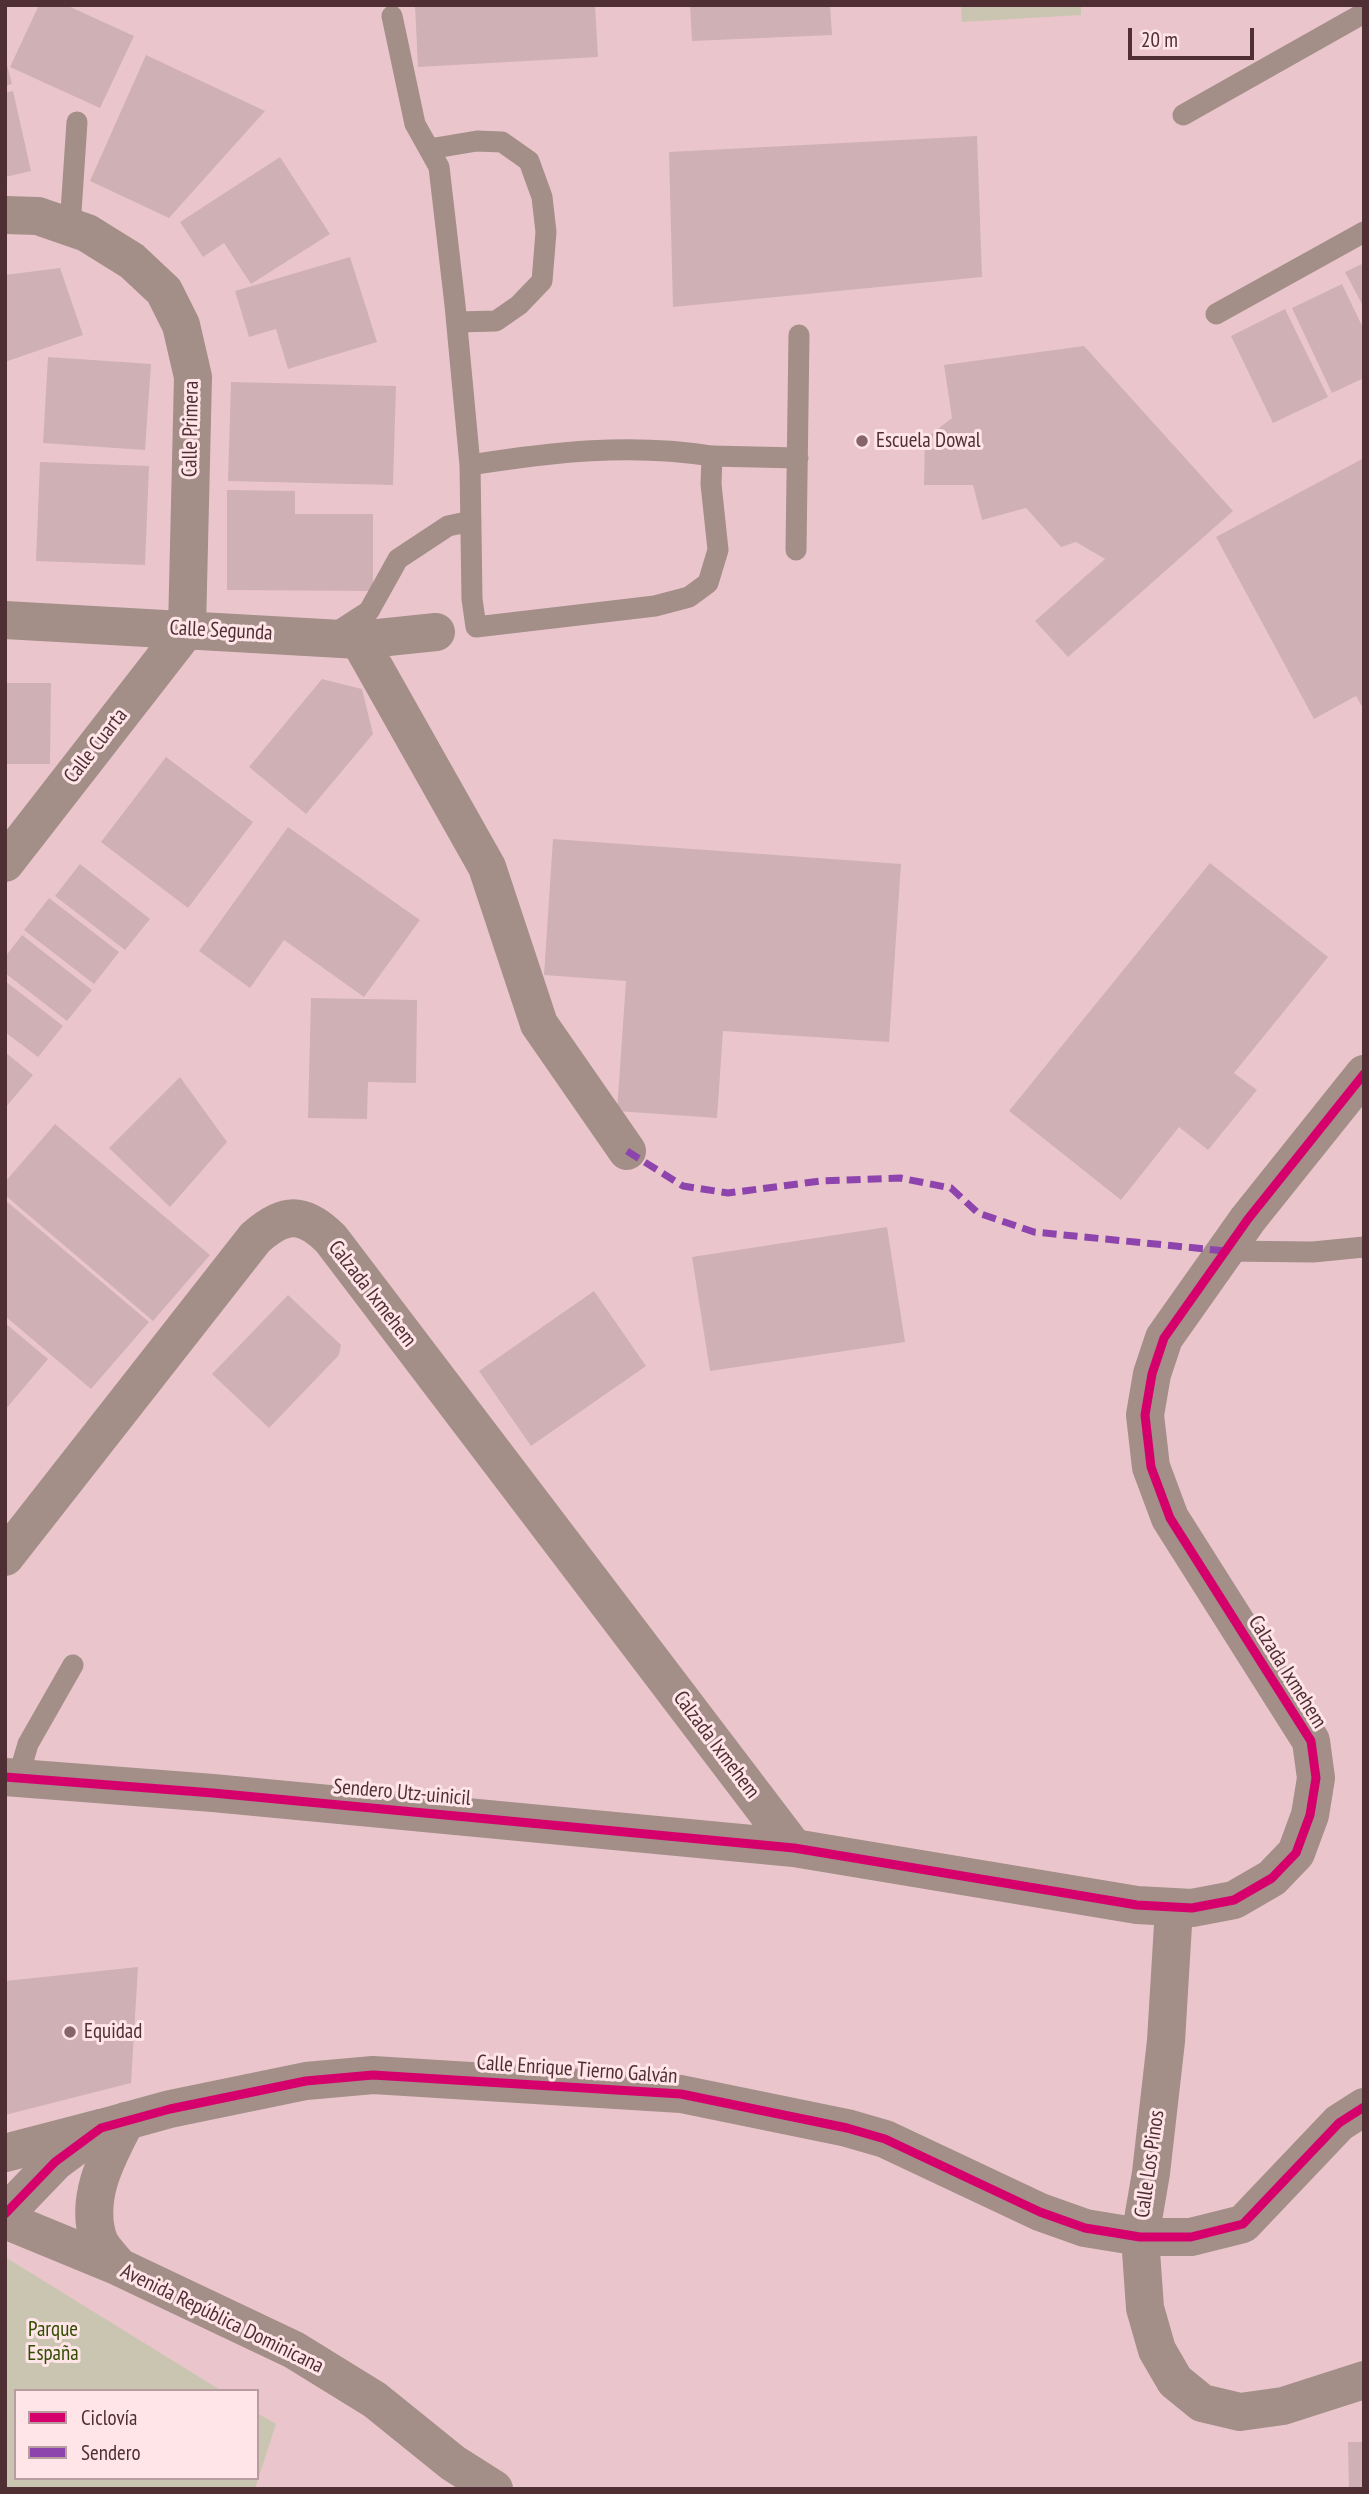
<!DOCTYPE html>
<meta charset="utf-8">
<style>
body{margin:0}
#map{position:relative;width:1369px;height:2494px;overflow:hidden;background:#eac6cc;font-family:"PT Sans Narrow",sans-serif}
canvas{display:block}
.frame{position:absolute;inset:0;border:7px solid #502f34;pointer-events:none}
.legend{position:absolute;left:14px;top:2389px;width:245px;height:91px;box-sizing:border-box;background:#ffe5e8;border:2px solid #b99ca0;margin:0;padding:9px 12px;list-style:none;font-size:21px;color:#502f34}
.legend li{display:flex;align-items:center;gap:14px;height:35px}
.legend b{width:35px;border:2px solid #b99ca0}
.scale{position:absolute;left:1128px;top:28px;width:126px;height:32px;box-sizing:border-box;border:4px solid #502f34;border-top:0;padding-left:9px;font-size:21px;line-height:24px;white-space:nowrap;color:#502f34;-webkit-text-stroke:5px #ffe5e8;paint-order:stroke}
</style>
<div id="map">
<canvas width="1369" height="2494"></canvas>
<div class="frame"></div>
<ul class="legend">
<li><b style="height:9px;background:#d6006c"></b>Ciclovía</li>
<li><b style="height:9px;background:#8e44ad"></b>Sendero</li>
</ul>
<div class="scale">20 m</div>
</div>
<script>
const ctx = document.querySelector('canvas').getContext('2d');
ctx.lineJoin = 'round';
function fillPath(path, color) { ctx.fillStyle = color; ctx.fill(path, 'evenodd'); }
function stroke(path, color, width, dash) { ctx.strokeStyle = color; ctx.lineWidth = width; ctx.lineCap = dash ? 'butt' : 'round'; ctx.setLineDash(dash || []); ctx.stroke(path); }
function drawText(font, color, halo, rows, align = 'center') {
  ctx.font = font + ' "PT Sans Narrow",sans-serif'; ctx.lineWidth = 6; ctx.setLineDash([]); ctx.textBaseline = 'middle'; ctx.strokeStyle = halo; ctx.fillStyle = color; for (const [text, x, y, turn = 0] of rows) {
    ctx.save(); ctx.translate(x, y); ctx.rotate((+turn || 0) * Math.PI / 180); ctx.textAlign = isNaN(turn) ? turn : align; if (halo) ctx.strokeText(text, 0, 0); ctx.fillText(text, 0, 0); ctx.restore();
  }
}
const green = new Path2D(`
 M961 5H1081V15L962 22Z
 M5 2257 222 2391H16V2478H257V2413L276 2424 255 2489H5Z`);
const building = new Path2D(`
 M39 5H66L134 36 100 108 10 67Z
 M415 5H595L598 57 418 67Z
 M690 5H830L832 35 692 41Z
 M146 55 265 111 169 218 90 181Z
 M5 58 12 84 5 86Z
 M13 91 31 171 5 177V93Z
 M977 136 982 277 673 307 669 152Z
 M280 157 330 234 251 284 224 243 203 257 180 222Z
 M350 257 377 342 288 369 276 329 249 337 235 291Z
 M1364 263V308L1345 272Z
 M60 268 83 335 5 362V275Z
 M1342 284 1364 330V378L1332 393 1292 308Z
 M1285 309 1328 397 1273 423 1231 336Z
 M1084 346 1233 511 1068 657 1035 621 1105 559 1076 542 1061 547 1026 508 982 520 973 485H924L925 439 952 418 944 365Z
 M48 357 151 364 145 450 43 443Z
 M231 382 396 386 393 485 228 481Z
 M1364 458V710L1356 696 1314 719 1216 537Z
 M40 462 149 466 145 565 36 561Z
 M227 490 295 491V514H373V591L227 590Z
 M322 679 362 689 373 734 306 814 249 767Z
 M5 683H51L50 764H5Z
 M166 757 253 822 188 908 101 842Z
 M288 827 420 920 364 997 284 940 250 988 199 951Z
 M553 839 901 864 889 1042 723 1031 717 1118 617 1111 626 981 544 975Z
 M1210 863 1328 957 1234 1073 1257 1090 1208 1150 1179 1127 1121 1200 1009 1111Z
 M80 864 150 919 125 950 55 896Z
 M49 898 119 952 94 984 24 930Z
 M22 935 92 990 67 1021 5 973V957Z
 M5 981 63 1026 38 1057 5 1032Z
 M311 998 417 1000 416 1083 368 1082 367 1119 308 1118Z
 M5 1052 33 1075 5 1108Z
 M180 1077 227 1142 170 1207 109 1148Z
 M55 1124 210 1255 153 1321 5 1195V1182Z
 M5 1200 149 1322 91 1389 5 1316Z
 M887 1227 905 1342 710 1371 692 1257Z
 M594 1291 646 1366 531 1446 479 1371Z
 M288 1295 341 1345 339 1355 269 1428 212 1374Z
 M5 1323 48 1359 5 1410Z
 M138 1967 131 2083 5 2115V1981Z
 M1348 2442H1364V2489H1349Z`);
const service = new Path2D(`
 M392 16 415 124 439 167 455 305 470 465 472 599 476 627 655 606 689 597 708 583 718 550 711 484 712 456C629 443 553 452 470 465
 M1183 115 1364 13
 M429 149 477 141 502 142 529 161 542 197 546 232 542 281 519 305 496 321 457 322
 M70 227 77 122
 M1216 314 1364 232
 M712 456 798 458
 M796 550 799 335
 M332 635 369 611 398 559 448 526 471 521
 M1226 1251 1313 1252 1364 1247
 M18 1778 28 1744 73 1665`);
const minor = new Path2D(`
 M5 215 38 216 87 233 132 261 164 291 181 325 193 377 187 629 5 863
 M5 620 359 640 436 632
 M359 640 487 867 539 1024 627 1151
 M5 1557 255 1238C284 1212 303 1211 331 1239L794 1848
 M5 1777 213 1793 794 1848 1137 1905 1192 1908 1234 1900 1272 1878 1296 1853 1310 1815 1316 1778 1311 1741 1170 1518 1151 1467 1145 1415 1152 1374 1164 1338 1248 1219 1364 1074
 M1174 1908 1166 2041 1151 2173 1140 2237 1145 2308 1157 2350 1175 2381 1202 2403 1240 2412 1283 2406 1364 2380
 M5 2214 55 2162 101 2128 170 2109 306 2081 373 2075 681 2094 847 2128 885 2139 1040 2212 1085 2228 1140 2237H1191L1243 2224 1339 2123 1364 2107`);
const tertiary = new Path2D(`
 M5 2153 101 2128
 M5 2220 119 2267 294 2350 375 2400 453 2463 494 2489
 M119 2267C113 2259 103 2250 99 2241 84 2199 107 2157 126 2121`);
const quiet = new Path2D(`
 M627 1151 683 1186 728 1193 821 1181 900 1178 951 1188 978 1213 1034 1232 1226 1251`);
const cycleway = new Path2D(`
 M5 1777 213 1793 794 1848 1137 1905 1192 1908 1234 1900 1272 1878 1296 1853 1310 1815 1316 1778 1311 1741 1170 1518 1151 1467 1145 1415 1152 1374 1164 1338 1248 1219 1364 1074
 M5 2214 55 2162 101 2128 170 2109 306 2081 373 2075 681 2094 847 2128 885 2139 1040 2212 1085 2228 1140 2237H1191L1243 2224 1339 2123 1364 2107`);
const markers = [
 [862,441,7,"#866469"],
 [70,2032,7,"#866469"]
];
const streetNames = [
 ["Calle Primera",191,429,-89],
 ["Calle Segunda",221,631,3],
 ["Calle Cuarta",96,746,-52],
 ["Calzada Ixmehem",372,1294,52],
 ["Calzada Ixmehem",1287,1672,58],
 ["Calzada Ixmehem",716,1745,53],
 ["Sendero Utz-uinicil",402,1793,5],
 ["Calle Enrique Tierno Galván",577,2070,4],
 ["Calle Los Pinos",1150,2164,-82],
 ["Avenida República Dominicana",222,2319,26]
];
const poiNames = [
 ["Escuela Dowal",876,441],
 ["Equidad",84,2032]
];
const parkNames = [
 ["Parque",53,2330],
 ["España",53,2354]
];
fillPath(green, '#cac5b0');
fillPath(building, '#cfb0b5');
stroke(service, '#a38e88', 21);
stroke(minor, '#a38e88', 38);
stroke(tertiary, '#a38e88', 38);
stroke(quiet, '#8e44ad', 7, [14, 7]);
stroke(cycleway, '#d6006c', 9);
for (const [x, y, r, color] of markers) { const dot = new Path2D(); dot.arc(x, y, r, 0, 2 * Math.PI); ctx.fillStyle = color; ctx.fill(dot); stroke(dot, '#ffe5e8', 2.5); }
drawText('21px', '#502f34', '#ffe5e8', streetNames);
drawText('21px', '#502f34', '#ffe5e8', poiNames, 'left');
drawText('21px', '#314c01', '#ffe5e8', parkNames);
</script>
